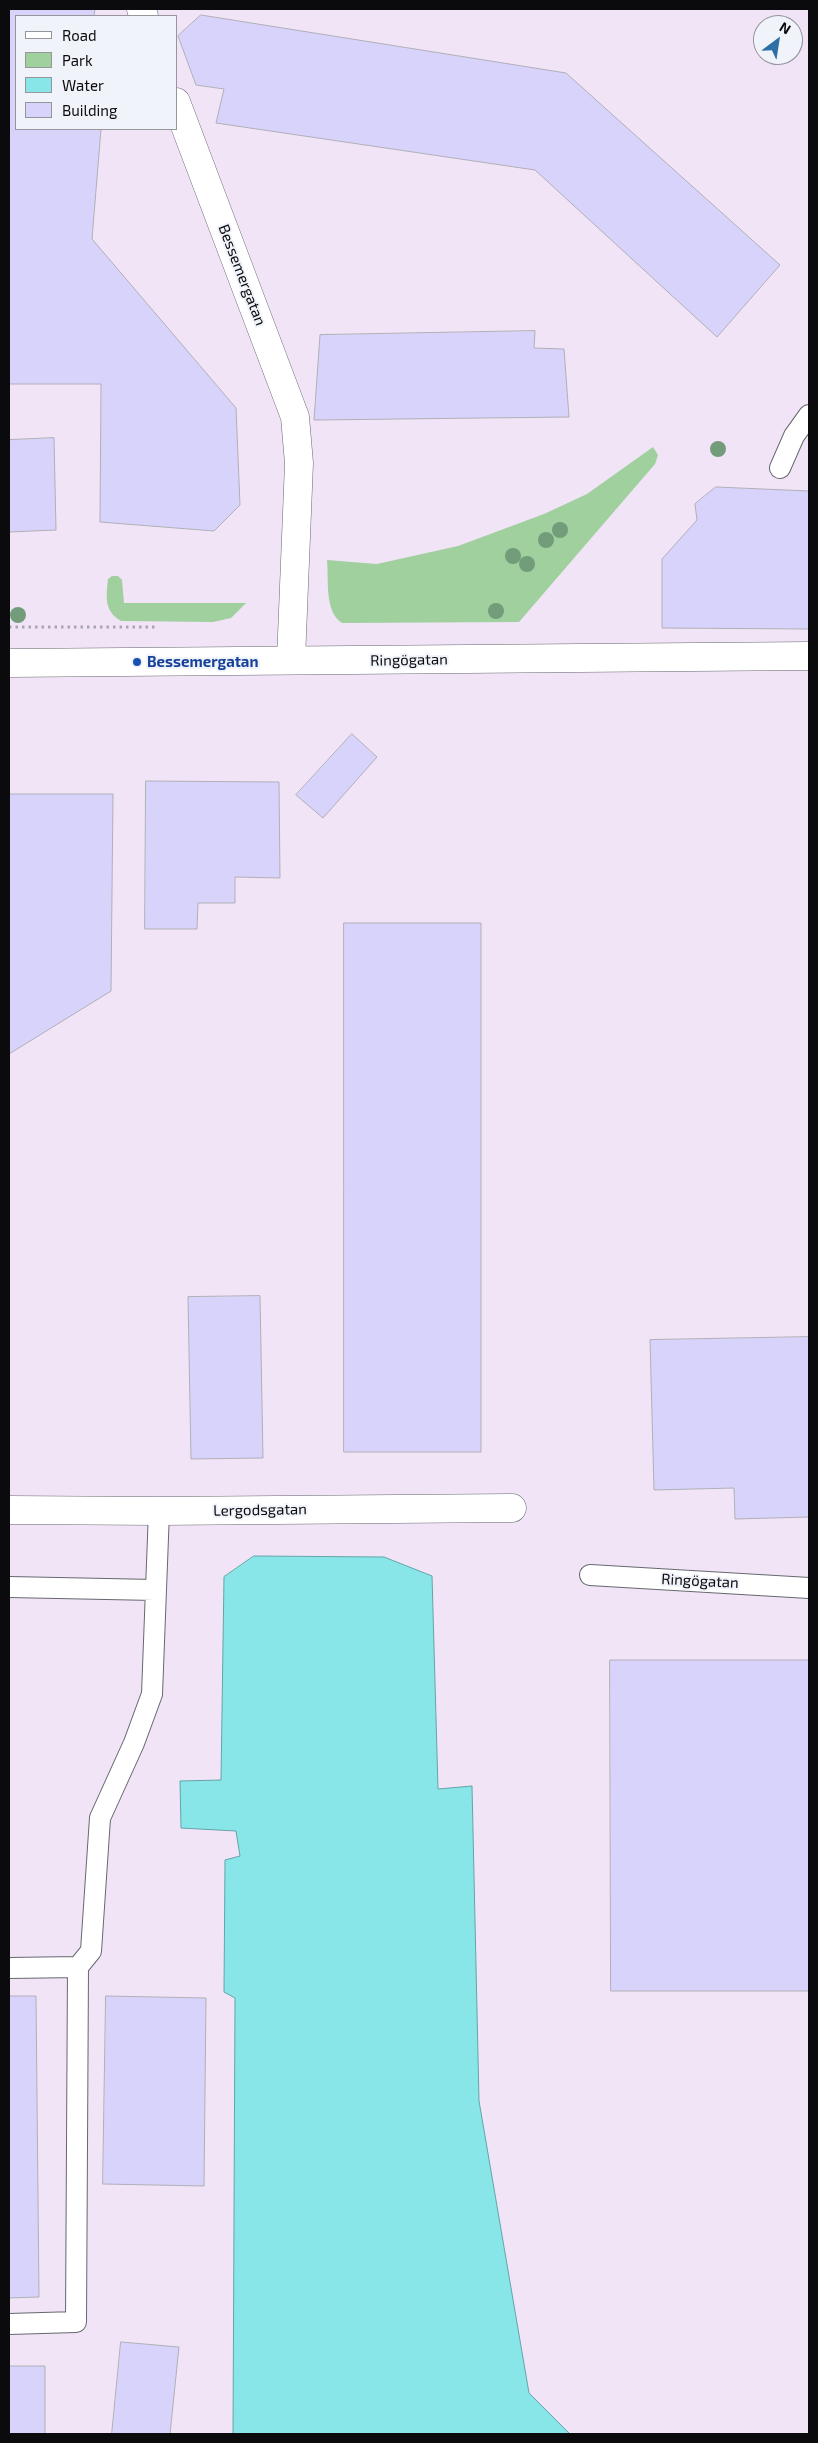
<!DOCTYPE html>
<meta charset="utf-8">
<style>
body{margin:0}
#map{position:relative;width:818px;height:2443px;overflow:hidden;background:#f1f3fb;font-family:"Exo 2",sans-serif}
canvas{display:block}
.frame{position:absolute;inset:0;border:10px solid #0b0b0e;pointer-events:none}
.legend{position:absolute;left:15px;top:15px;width:162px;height:115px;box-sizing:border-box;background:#f1f3fb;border:1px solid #95969c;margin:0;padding:6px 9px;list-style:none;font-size:15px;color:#0b0b0e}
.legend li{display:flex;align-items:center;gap:10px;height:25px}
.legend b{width:25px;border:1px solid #95969c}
.north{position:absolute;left:753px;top:15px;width:50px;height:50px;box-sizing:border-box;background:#f1f3fb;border:1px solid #95969c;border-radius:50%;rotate:31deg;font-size:14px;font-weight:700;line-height:20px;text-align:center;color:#0b0b0e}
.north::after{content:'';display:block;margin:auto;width:18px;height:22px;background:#2d70a5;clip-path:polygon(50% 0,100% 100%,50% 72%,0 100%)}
</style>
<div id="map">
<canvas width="818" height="2443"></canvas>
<div class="frame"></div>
<ul class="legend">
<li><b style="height:6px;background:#fff"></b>Road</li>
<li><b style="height:14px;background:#9fd09d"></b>Park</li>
<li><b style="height:14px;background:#88e6e8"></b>Water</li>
<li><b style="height:14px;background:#d8d3fa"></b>Building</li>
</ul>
<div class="north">N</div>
</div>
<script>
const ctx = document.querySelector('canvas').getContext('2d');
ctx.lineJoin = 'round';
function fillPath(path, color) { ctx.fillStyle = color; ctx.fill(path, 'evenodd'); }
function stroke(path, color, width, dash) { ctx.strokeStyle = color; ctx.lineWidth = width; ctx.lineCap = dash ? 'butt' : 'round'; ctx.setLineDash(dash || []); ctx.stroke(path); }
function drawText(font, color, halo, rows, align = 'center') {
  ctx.font = font + ' "Exo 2",sans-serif'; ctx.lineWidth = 4; ctx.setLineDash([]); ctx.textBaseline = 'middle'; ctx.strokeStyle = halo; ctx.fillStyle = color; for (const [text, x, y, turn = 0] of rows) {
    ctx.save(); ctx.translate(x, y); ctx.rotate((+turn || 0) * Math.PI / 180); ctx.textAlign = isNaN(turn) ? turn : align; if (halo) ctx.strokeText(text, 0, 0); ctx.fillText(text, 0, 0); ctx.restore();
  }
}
const industrial = new Path2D(`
 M9 9H809V2434H570L529 2393 479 2101 472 1786 438 1789 432 1577 384 1557 254 1556 224 1577 221 1781 180 1782 237 1831 240 1856 225 1861 224 1992 235 1998 233 2434H9ZM16 16H176V129H16ZM763 25H793V55H763Z`);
const green = new Path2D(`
 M653 447 658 455 655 464 519 622 342 623C324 611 329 580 327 560L377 564 458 546 544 514 587 494Z
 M112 576H118L122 580 124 603H246L231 618 213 622 121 621C104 611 106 597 108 579Z`);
const water = new Path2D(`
 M254 1556 384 1557 432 1576 438 1789 472 1786 479 2101 529 2393 570 2434H233L235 1998 224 1992 225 1860 240 1856 236 1831 181 1828 180 1781 221 1780 224 1577Z`);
const building = new Path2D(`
 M9 9H95L94 16H16V129H101L92 239 236 408 240 505 214 531 100 522 101 384H9Z
 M201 15 566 73 780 265 717 337 535 170 216 123 224 89 196 85 178 36Z
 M535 331 534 348 564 349 569 417 314 420 320 335Z
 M54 438 56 530 9 532V440Z
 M716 487 809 491V629L662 628V559L697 520 695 504Z
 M352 734 377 757 323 818 296 795Z
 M146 781 279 782 280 878 235 877V903H198L197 929H145Z
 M9 794H113L111 991 9 1054Z
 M344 923H481V1452H344Z
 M260 1296 263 1458 191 1459 188 1297Z
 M809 1337V1517L735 1519 734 1488 654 1490 650 1340Z
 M610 1660H809V1991H611Z
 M9 1996H36L39 2297 9 2298Z
 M106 1996 206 1998 204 2186 103 2184Z
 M121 2342 179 2347 170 2434H112Z
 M9 2366H45V2434H9Z`);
const path = new Path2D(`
 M9 627H156`);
const service = new Path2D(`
 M780 468 794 436 809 415
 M590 1575 809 1588
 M9 1587 155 1590
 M9 1968 78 1967
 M9 2324 76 2322 78 1967 91 1951 100 1818 134 1743 152 1694 159 1511`);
const minor = new Path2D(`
 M141 9 144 16
 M176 102 295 417 299 463 291 660
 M9 1510 159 1511 512 1508`);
const tertiary = new Path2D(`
 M9 663 809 656`);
const trees = [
 [718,449],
 [560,530],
 [546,540],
 [513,556],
 [527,564],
 [496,611],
 [18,615]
];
const markers = [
 [137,662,5,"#1a4fb4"]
];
const streetNames = [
 ["Bessemergatan",242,275,69],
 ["Ringögatan",409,660,-1],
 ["Lergodsgatan",260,1510,-1],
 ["Ringögatan",700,1581,3]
];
const transitNames = [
 ["Bessemergatan",147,662]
];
fillPath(industrial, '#f2e4f7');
fillPath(green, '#9fd09d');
fillPath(water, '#88e6e8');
stroke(water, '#62a4a7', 1);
fillPath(building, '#d8d3fa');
stroke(building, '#b1b0b8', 1);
stroke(service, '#66686f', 22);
stroke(minor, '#66686f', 29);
stroke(tertiary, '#66686f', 29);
stroke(path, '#a6a7ad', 3, [2.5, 4]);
stroke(service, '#fff', 20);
stroke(minor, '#fff', 28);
stroke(tertiary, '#fff', 28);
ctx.fillStyle = '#729c7a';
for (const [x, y] of trees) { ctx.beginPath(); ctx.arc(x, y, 8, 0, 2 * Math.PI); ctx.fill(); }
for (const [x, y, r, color] of markers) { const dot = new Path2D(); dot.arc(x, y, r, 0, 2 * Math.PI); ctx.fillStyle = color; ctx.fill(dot); stroke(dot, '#f1f3fb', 2); }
drawText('15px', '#0b0b0e', '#f1f3fb', streetNames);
drawText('bold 15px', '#164399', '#f1f3fb', transitNames, 'left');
</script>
